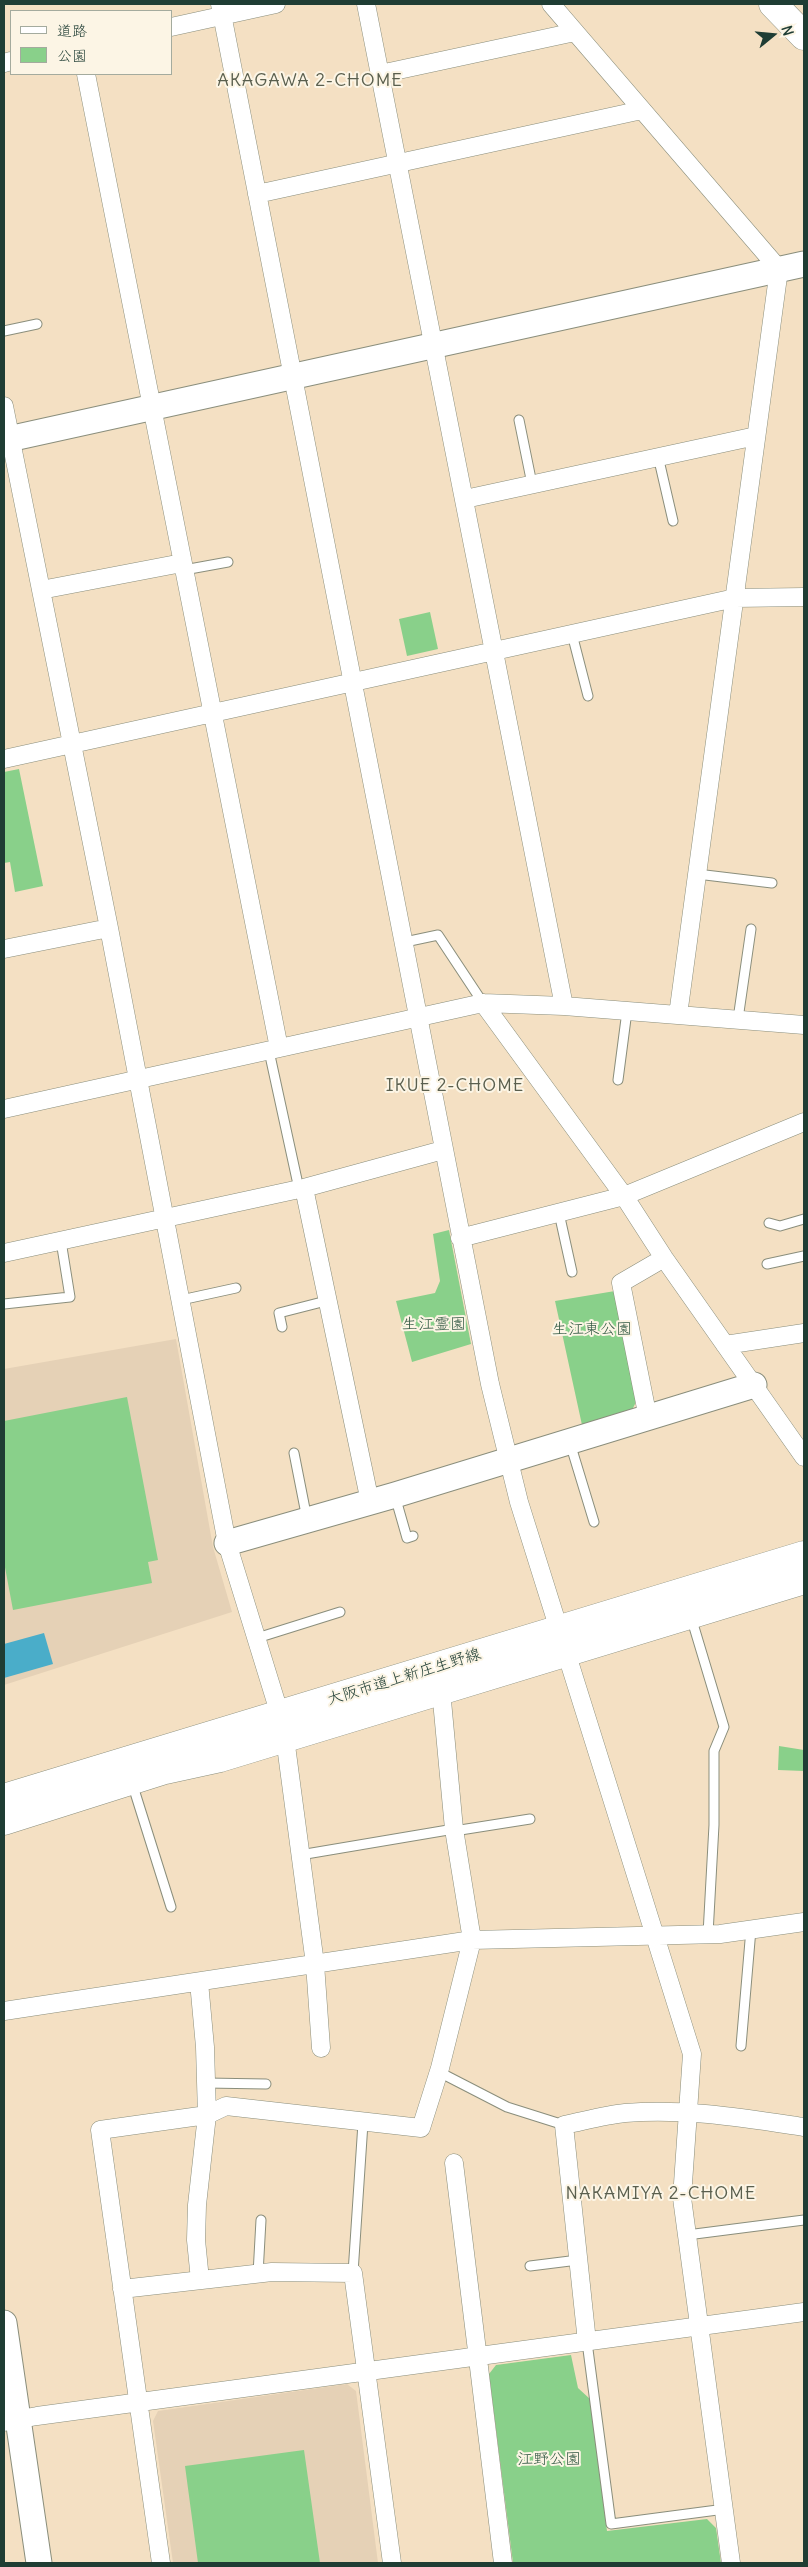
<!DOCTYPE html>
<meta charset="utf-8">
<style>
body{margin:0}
#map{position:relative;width:808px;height:2567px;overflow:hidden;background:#f4e0c3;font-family:Delius,"Klee One",sans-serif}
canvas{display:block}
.frame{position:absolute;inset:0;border:5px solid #1f3d34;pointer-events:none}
.legend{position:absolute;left:10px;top:10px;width:162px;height:65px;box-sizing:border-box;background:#fcf5e5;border:1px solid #a4ab9e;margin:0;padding:6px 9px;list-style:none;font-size:15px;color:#1f3d34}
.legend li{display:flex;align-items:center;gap:10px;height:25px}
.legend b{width:25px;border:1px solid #a4ab9e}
.north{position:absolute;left:748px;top:10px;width:50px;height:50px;-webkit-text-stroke:4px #fcf5e5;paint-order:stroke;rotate:73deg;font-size:14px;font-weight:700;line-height:20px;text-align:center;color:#1f3d34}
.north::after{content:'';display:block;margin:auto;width:18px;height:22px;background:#1f3d34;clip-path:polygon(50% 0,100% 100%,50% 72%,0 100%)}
</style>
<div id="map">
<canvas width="808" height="2567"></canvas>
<div class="frame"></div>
<ul class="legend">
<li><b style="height:6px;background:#fff"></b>道路</li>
<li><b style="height:14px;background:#89d08a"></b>公園</li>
</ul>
<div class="north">N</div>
</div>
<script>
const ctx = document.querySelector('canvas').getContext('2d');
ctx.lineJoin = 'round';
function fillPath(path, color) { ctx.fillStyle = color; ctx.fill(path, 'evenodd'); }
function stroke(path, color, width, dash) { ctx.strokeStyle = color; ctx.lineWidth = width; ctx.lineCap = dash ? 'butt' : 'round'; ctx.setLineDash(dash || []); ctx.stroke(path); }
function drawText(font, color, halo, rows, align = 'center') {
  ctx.font = font + ' Delius,"Klee One",sans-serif'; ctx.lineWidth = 4; ctx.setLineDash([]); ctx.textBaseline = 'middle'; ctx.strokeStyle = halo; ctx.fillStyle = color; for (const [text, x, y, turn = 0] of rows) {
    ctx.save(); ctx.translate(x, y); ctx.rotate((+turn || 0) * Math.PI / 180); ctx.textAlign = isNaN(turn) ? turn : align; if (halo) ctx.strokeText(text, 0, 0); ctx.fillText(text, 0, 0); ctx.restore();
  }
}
const built = new Path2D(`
 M176 1339 213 1547 232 1612 4 1685V1369Z
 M347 2384 356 2391 378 2563H173L153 2421 158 2411Z`);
const green = new Path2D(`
 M430 612 438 649 407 656 399 619Z
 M19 769 43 886 15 892 10 862 4 863V772Z
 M449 1230 471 1344 412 1362 396 1301 435 1293 440 1281 433 1234Z
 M615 1291 637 1400 632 1410 582 1425 555 1301Z
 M127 1397 158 1560 148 1562 152 1583 13 1610 4 1562V1421Z
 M779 1746 804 1750V1771L778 1770Z
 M571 2355 578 2388 590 2399 607 2531 707 2519 716 2528 721 2563H513L489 2374 496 2365Z
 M304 2450 320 2563H198L185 2466Z`);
const water = new Path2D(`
 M44 1633 53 1664 4 1678V1644Z`);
const lane = new Path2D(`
 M4 331 37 324
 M519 420 532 484
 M658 456 673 521
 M184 570 228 562
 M572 634 588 696
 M697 874 772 883
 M405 942 438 935 483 1003
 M738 1019 751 929
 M269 1051 299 1189
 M618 1080 627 1011
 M559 1213 572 1272
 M769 1223 780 1226 804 1219
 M767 1264 804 1256
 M181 1300 236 1288
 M4 1304 70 1297 61 1241
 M282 1327 279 1313 326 1301
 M570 1443 594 1522
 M294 1453 307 1519
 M395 1496 407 1538 413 1536
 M691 1617 724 1727 714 1751V1825L708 1934
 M257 1638 340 1612
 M132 1783 171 1907
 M454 1831 530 1819
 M300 1855 454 1829
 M741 2046 751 1929
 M439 2072 507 2107 564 2125
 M206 2083 266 2084
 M687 2235 804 2220
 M530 2266 578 2260
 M353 2273 363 2123
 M258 2274 261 2220
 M587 2342 611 2524 725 2509`);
const street = new Path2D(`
 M220 4 490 1384 519 1502 692 2054 682 2198 731 2563
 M366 4 564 1006
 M551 4 779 269 678 1015
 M171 27 276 4
 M4 63 11 61
 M86 74 279 1048
 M380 74 575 32
 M257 194 642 110
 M4 406 109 928 227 1543 280 1715 285 1738 315 1964 321 2048
 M465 499 756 436
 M41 590 182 563
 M4 759 735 598 804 597
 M4 949 109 928
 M483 1003 624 1196 664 1258 804 1457
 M4 1109 483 1003 564 1006 804 1025
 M304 1188 370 1502
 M460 1238 624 1196 804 1122
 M4 1253 304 1188 443 1150
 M725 1345 804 1333
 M648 1418 621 1283 664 1258
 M199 1982 205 2047 207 2115 197 2205 196 2240 200 2280
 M4 2011 472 1940 720 1934 804 1922
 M454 2163 503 2563
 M122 2289 272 2272 353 2273 392 2563
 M587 2342 564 2125C584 2121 605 2115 625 2113 685 2108 744 2118 804 2127
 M4 2422 37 2416 804 2312
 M161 2563 100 2130 207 2115 226 2106 421 2128 440 2068 472 1940 454 1829 441 1690`);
const secondary = new Path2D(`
 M4 440 804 264
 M227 1543 395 1495 754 1385
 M4 2323 39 2563`);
const primary = new Path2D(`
 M773 4 804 36
 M4 1798 804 1555
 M4 1821 165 1770 220 1758 804 1580`);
const parkNames = [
 ["生江霊園",434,1324],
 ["生江東公園",592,1329],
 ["江野公園",549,2459]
];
const streetNames = [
 ["大阪市道上新庄生野線",404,1677,-17]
];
const neighbourhoodNames = [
 ["AKAGAWA 2-CHOME",310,81],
 ["IKUE 2-CHOME",455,1086],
 ["NAKAMIYA 2-CHOME",661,2194]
];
fillPath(built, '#e5d1b6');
fillPath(green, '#89d08a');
fillPath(water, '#4aadc9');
stroke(lane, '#8a8e7c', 11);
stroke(street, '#8a8e7c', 19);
stroke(secondary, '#8a8e7c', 27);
stroke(primary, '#8a8e7c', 29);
stroke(lane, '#fff', 9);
stroke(street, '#fff', 18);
stroke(secondary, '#fff', 25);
stroke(primary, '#fff', 28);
drawText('16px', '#345a45', '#fcf5e5', parkNames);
drawText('16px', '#1f3d34', '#fcf5e5', streetNames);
ctx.letterSpacing = '1px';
drawText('18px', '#5a5f4e', '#fcf5e5', neighbourhoodNames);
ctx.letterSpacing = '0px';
</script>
